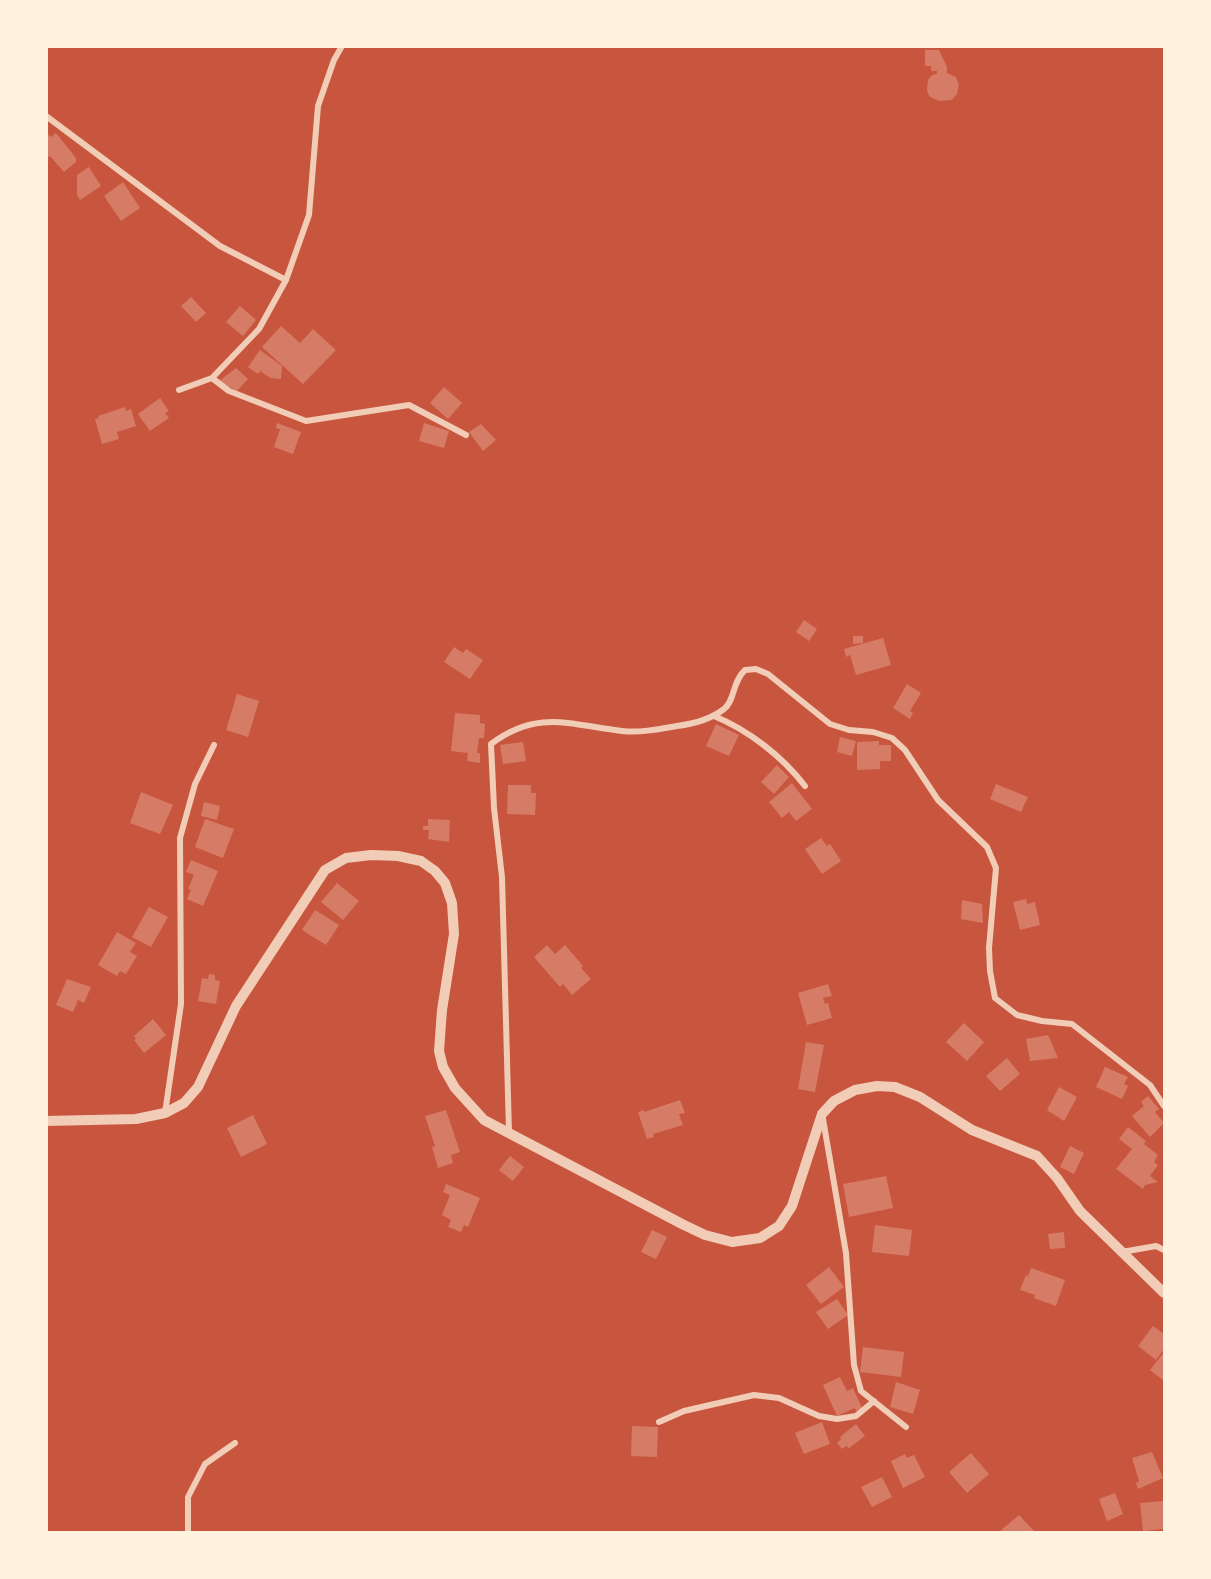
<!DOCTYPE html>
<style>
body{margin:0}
#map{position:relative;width:1211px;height:1579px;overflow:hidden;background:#c8553d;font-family:"Noto Sans",sans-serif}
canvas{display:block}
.frame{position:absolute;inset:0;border:48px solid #fff3e0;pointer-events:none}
</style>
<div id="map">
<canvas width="1211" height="1579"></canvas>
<div class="frame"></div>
</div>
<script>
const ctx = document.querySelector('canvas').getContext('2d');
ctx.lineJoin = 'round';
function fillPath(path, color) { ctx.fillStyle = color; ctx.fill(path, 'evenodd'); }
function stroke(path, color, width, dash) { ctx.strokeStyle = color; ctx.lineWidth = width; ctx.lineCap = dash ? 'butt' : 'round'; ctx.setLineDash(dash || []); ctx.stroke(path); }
const building = new Path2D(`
 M925 50H939L947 67V73L956 77 959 85 957 94 952 100 939 101 930 97 927 91 928 80 932 75 937 74V71H931V66H925Z
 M46 132 51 137 56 133 76 158V162L64 172 50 156 46 159Z
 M89 167 101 186 80 200 77 195V175Z
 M123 182 140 208 121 221 104 196Z
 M191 297 206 313 196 322 181 306Z
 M240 306 256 320 243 336 226 322Z
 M281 326 300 343 313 329 336 350 303 384 262 347Z
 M260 350 282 366 281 379 270 378 260 371 258 374 248 367Z
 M236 368 248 379 237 391 218 382Z
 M444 387 462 403 448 419 430 403Z
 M160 398 169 411 165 413 169 418 150 431 138 414Z
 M125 407 126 411 131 409 136 426 117 432 119 439 102 444 95 419 99 418 98 416Z
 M277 423 301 432 293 454 274 447 280 429 276 428Z
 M424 423 449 431 444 448 419 441Z
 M481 424 496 440 483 451 469 432Z
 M804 620 817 629 809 641 796 632Z
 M853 636H863V643L853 644Z
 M883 638 891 665 856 675 850 655 846 657 844 649Z
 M454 647 463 653 466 649 483 660 470 679 444 662Z
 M907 684 921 693 910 711 913 713 910 719 893 708Z
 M237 694 259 701 248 737 226 730Z
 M455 713 480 715V723L485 724 484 738H479L477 753H480V763L467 761 468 753 451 751Z
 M716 724 739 735 729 756 706 746Z
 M840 737 856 741 852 756 837 752Z
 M879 741V745H891V761H880V769L857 770V742Z
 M523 742 526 761 503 764 500 745Z
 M777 765 789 777 774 794 761 782Z
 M792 783 812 809 796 821 789 812 782 818 769 802Z
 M996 784 1028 797 1021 812 990 799Z
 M508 785H531V793H536L535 815 507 814Z
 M141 792 173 805 160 834 130 823Z
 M204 802 220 806 217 820 201 816Z
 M205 819 234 829 223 858 195 847Z
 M428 819 450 820 449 842 428 839 429 830H423V826H428Z
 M821 838 827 846 830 844 841 861 822 874 805 849Z
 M191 860 218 871 203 906 187 899 191 890 188 889 194 875 186 872Z
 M337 883 359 901 343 920 321 902Z
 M1026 899 1027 904 1035 902 1040 925 1020 930 1013 902Z
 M962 900 982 904 983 923 961 919Z
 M149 907 168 917 151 947 132 937Z
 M315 910 339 925 326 945 302 930Z
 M117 932 136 943 130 952 137 956 126 974 120 971 117 976 98 965Z
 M547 945 555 954 565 945 583 966 581 968 591 979 572 995 563 984 560 987 534 957Z
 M209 974 215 975V980L220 981 216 1004 198 1001 202 978 208 979Z
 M67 979 91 987 84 1003 78 1000 73 1012 56 1005Z
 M828 984 832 996 823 998 825 1004 828 1003 832 1018 807 1025 798 993Z
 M153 1019 166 1035 144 1053 134 1040 136 1039 134 1036Z
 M964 1023 984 1042 967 1061 946 1042Z
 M1048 1035 1058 1058 1030 1061 1026 1039Z
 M806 1042 824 1045 815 1092 798 1089Z
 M1007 1058 1020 1074 1000 1091 986 1076Z
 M1105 1067 1128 1077 1124 1084 1128 1086 1122 1099 1096 1087Z
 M1059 1087 1077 1097 1064 1121 1047 1110Z
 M1148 1096 1159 1109 1155 1112 1164 1123 1150 1137 1132 1116 1144 1106 1141 1102Z
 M680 1100 685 1113 679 1114 683 1125 653 1134 654 1137 647 1139 638 1112 644 1110V1112Z
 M446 1110 460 1152 451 1155 453 1163 438 1168 432 1147 435 1146 425 1116Z
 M253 1115 267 1144 241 1157 227 1128Z
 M1128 1127 1146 1141 1144 1144 1158 1155 1154 1162 1158 1165 1150 1176 1158 1182 1145 1185 1143 1189 1116 1169 1132 1149 1119 1139Z
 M1070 1146 1084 1153 1074 1174 1060 1167Z
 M510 1156 524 1167 513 1181 499 1170Z
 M886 1176 893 1208 849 1217 843 1184Z
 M446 1184 480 1198 468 1227 464 1225 461 1232 448 1227 451 1220 442 1215 450 1195 443 1192Z
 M875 1225 912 1230 909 1256 872 1252Z
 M652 1230 667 1237 656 1259 641 1252Z
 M1064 1232 1065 1248 1050 1249 1048 1234Z
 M829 1267 844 1287 821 1304 806 1285Z
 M1031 1268 1065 1280 1056 1306 1034 1298 1035 1295 1020 1290 1026 1275 1028 1276Z
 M837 1299 848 1315 828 1329 816 1312Z
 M1153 1326 1164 1334V1349L1156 1360 1138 1346Z
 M863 1347 904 1352 901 1377 860 1372Z
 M1164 1352V1381L1150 1370Z
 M840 1377 847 1391 853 1388 862 1408 856 1411 855 1408 837 1416 823 1385Z
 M896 1382 920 1390 913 1414 890 1407Z
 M822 1422 830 1444 804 1454 795 1433Z
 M856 1424 865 1436 849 1448 846 1446 842 1449 837 1443 841 1439 840 1437Z
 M632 1426 658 1427 657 1457 631 1456Z
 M1152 1452 1163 1478 1138 1489 1136 1483 1139 1481 1132 1458Z
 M971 1453 989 1474 967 1493 949 1472Z
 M905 1454 907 1458 914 1455 925 1477 903 1488 891 1461Z
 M882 1477 892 1497 872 1507 861 1487Z
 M1115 1493 1123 1514 1107 1521 1099 1499Z
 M1163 1501 1164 1529 1143 1531 1140 1503Z
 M1019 1515 1035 1532H999Z`);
const minor = new Path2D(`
 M46 116 220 246 286 280
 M212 378 229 391 306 421 409 405 466 435
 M179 390 212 378 259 329 286 280 309 215 318 106 334 60 342 46
 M714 716C748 730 782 756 805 786
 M165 1113 181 1004 180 838 195 784 214 745
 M823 1119 846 1253 854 1365 861 1391 906 1427
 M509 1132 502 877 494 808 491 744C538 709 571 725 622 731 640 733 660 729 677 726 693 724 711 719 724 709 735 701 732 682 745 670L756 669 768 674 830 724 849 730 873 732 892 738 905 750 938 800 987 847 996 868 989 948 990 971 995 998 1017 1015 1042 1021 1072 1024 1150 1085 1164 1106
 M1122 1252 1156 1246 1164 1250
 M659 1422 684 1411 754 1395 779 1398 819 1416 837 1419 856 1416 874 1401
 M188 1532V1497L205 1464 235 1443`);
const tertiary = new Path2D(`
 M46 1121 136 1119 165 1113 184 1103 198 1087 236 1006 325 870 346 858 371 855 398 856 421 861 435 871 445 883 452 903 454 934 442 1010 439 1051 443 1067 455 1088 484 1120 682 1224 705 1235 732 1242 760 1238 779 1226 792 1206 822 1114 834 1101 855 1090 877 1086 895 1087 920 1097 972 1130 1037 1156 1057 1178 1080 1211 1164 1293`);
fillPath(building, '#d67c66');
stroke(minor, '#f1ccb7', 6);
stroke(tertiary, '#f1ccb7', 10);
</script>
